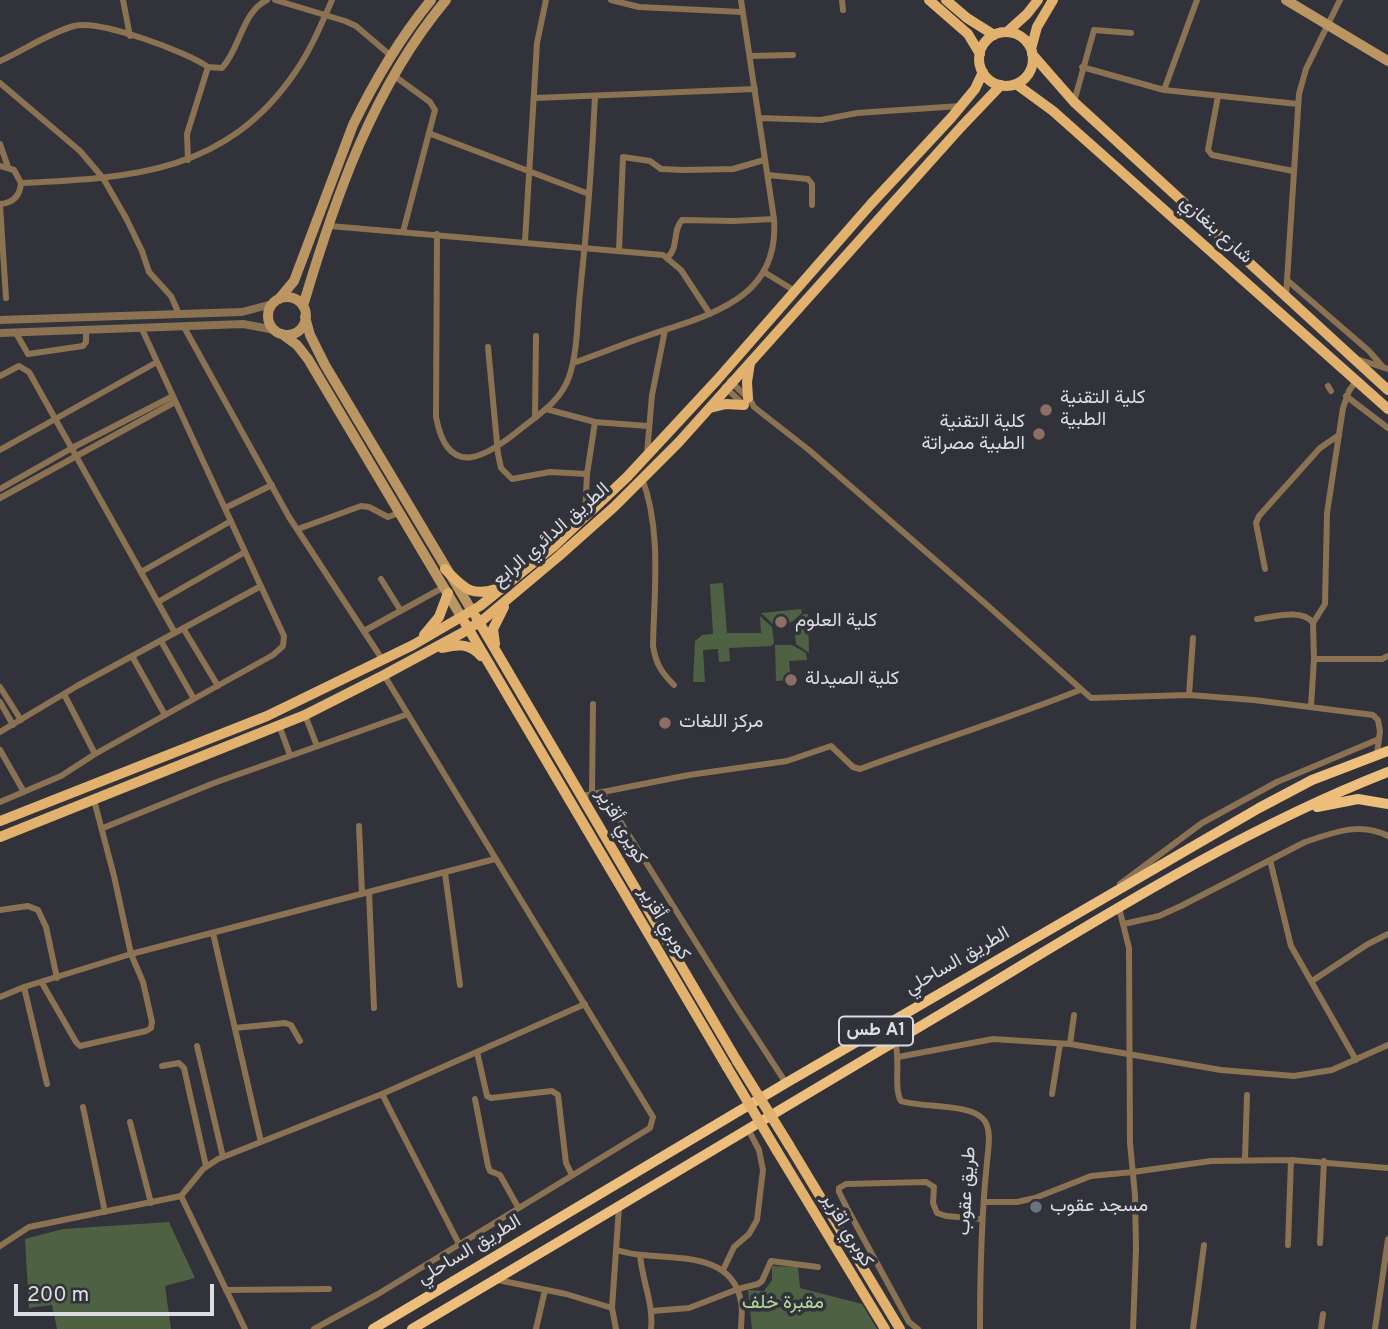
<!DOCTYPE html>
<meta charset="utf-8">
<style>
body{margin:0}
#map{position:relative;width:1388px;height:1329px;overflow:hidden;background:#31323a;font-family:Overpass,sans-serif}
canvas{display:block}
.scale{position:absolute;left:14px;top:1284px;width:200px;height:32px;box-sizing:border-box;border:4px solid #dcdde2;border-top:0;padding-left:9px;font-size:21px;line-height:24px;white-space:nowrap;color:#dcdde2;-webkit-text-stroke:5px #31323a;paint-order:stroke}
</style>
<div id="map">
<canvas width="1388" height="1329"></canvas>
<div class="scale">200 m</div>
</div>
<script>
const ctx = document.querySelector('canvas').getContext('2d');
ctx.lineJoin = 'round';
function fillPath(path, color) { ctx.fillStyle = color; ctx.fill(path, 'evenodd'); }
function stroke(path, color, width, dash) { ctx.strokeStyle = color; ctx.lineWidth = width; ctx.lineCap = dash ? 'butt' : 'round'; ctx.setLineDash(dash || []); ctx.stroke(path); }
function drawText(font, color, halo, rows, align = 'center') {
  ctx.font = font + ' Overpass,Vazirmatn,sans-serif'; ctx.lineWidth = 7; ctx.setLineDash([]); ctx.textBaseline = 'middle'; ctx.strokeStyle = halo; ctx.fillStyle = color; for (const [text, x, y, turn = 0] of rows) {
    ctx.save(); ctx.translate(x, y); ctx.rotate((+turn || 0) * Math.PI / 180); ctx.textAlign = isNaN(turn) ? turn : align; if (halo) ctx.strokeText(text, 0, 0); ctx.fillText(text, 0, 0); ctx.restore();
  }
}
const green = new Path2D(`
 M723 583 727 633H761L760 616 772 627 774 643 771 646 729 648 730 661 719 662 718 649 703 650 705 682H693L695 641 702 635 713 634 710 584Z
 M801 609 802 613 792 622 773 624 761 613Z
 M804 614H808L809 653 796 644 794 624Z
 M775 645H792L806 653 807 660 789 661 791 680 776 681Z
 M169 1222 195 1278 165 1286 171 1329H57L52 1305 29 1308 25 1239 63 1229Z
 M772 1266 798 1267 800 1288 862 1304 877 1329H752L748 1290 764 1291 772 1280Z`);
const minor = new Path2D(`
 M123 0 130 36
 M275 0 345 21 356 26 390 55
 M611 0 639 7 742 12
 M842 0 843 10
 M750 56 793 55
 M0 61C24 50 49 33 74 26 99 19 187 52 208 67
 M1082 67 1164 90 1298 104
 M393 75 430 102 435 110 403 232
 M0 83 80 151 103 178 126 218 142 251 149 272 171 296 179 314
 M1164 90 1197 0
 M1218 96 1208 150 1212 155 1293 171
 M535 98 755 89
 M1074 102 1094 30 1131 33
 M759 118 821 120 857 113 960 106
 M431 134 589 194
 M0 144 8 167
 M188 160 187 134 208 67 222 68C240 49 242 12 267 0
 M0 166 14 170 21 183C20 196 13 203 0 204
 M768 175 808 179 812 184V205
 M21 183C133 178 227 173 296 71 311 49 321 25 332 0
 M0 205 6 298
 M330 226 663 255 681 270 710 314
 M437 234 436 417C448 481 487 457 523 427 541 413 561 400 569 377 578 351 577 320 580 293 587 228 592 162 595 97
 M525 241 537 43 546 0
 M619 250 623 157 650 161 661 169 684 170 733 169 764 160
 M668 257C679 247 672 231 682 220L734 221 774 219
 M764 272 795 291
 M1287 280 1369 351 1383 367
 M1286 296 1299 94 1306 69 1340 0
 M184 327 289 517 382 659
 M16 333 28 354
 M488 347 498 454 501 468 512 479 550 472 587 474
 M28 354 83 346 86 342V330
 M1360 360 1388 369
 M573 363C597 355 620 345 644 337 706 315 780 302 774 219L741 0
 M0 376 19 366 29 372 175 633
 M730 381 751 401 754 407 809 450 987 605 1091 698 1189 695 1254 700 1373 715 1378 720 1380 731 1377 754
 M1328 386 1331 391
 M725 387 742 403
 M1346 396 1388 428
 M546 409 595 422 648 426
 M535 418 536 336
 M0 450 157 362
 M647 454 652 395 665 330
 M642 478C662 531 654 592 653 646 656 664 661 672 674 685
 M0 489 72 448 173 396
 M0 498 175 402
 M225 508 272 485
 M585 516 587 474 595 422
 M298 529 361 506 369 507 388 517 399 513
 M1265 569 1256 523 1259 516 1320 448 1339 435
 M141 572 231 521
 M381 579 401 611
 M158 602 245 552
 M1257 619C1272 617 1303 608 1313 623L1314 659 1311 706
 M1313 623 1325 604 1327 513 1343 408 1349 391 1356 381
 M183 628 218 686
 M364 631 444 587
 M161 641 194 699
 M132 656 165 715
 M1314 659H1382L1388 656
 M0 687 21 720
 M64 694 95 754
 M1189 695 1193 638
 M0 702 13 725
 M305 715 317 746
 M279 725 290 755
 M0 732 77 686 261 586
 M0 750 24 792
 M602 792 735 1005 786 1083
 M592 794 593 704
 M582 796 689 775 787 761 831 746 853 767 860 769C933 742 1007 719 1080 690
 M0 802 61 776 95 754 273 655 283 646 284 636 141 327
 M359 826 362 894
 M103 828 214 783 408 714
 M1270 860 1291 946 1356 1060
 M445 873 460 985
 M1120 884 1202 823 1277 782 1379 739
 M369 892 374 1008
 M1119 908 1129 948 1130 1143 1135 1195 1136 1249 1133 1329
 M0 910 28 906 38 910 46 927 57 978
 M1124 924 1159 916 1181 906 1305 842C1333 833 1360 821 1388 836
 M213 933 261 1142
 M1312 981 1368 944 1388 934
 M42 983 76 1042 80 1046 146 1031 151 1028 152 1022 143 982 131 954 114 876 94 800
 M24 987 47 1084
 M0 997 24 987 131 954 495 859
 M235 1028 285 1023 291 1025 300 1041
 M895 1042C901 1061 893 1087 901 1101 921 1108 971 1103 984 1120 992 1130 988 1150 987 1162 981 1219 980 1272 980 1329
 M1070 1044 1074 1015
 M197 1046 223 1157
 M477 1052 487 1096 491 1098 552 1091 558 1095 566 1163 572 1175
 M898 1057 993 1039 1070 1044 1221 1070 1294 1076 1332 1070 1388 1045
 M162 1066 179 1063 184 1068 206 1166
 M382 1094 459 1244
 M1052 1094 1060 1044
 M475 1099 488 1166 490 1171 500 1175 518 1207
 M83 1107 105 1212
 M130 1122 151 1203
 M1245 1159 1247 1095
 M181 1196 245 1329
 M984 1202H1017L1035 1198 1091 1176 1133 1172 1211 1161 1291 1160 1388 1168
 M1320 1243 1324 1161
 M1288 1245 1291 1160
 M0 1246 29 1227 181 1196 203 1169 218 1159 382 1094 585 1004
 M616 1250C625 1252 634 1255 643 1255 680 1259 733 1254 741 1302 743 1310 741 1320 741 1329
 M640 1255C642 1280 654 1305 651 1329
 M723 1270 734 1247 749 1234 757 1220 763 1170 759 1150 749 1131
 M498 1280 566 1294 612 1308
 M226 1290 329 1289
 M652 1311 689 1308 738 1289 758 1284 762 1281 771 1261 818 1267
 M314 1329 378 1294 650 1128 653 1117 384 675
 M536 1329 545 1290
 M616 1329 612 1308 619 1207
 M918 1329 909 1322 848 1210 839 1192V1188L846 1184 926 1182 934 1187 933 1203 937 1213 946 1216 981 1219
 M1193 1329 1204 1245
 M1321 1329 1323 1314
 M1375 1329 1388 1239`);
const tertiary = new Path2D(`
 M0 320 242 312 272 304
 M0 333 243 324 275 330`);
const secondary = new Path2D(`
 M1286 0 1388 61
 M268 316a19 19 0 1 1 38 0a19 19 0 1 1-38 0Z
 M279 299 294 281 353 125C375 80 399 39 431 0
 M303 306C335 198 373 87 446 0
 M305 317 310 335 325 365 472 611
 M282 334 297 345 308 359 462 618`);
const primary = new Path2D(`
 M929 0 968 34 980 54
 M946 0 967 18 994 35
 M1007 32 1027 14 1038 0
 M979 59a27 27 0 1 1 54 0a27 27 0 1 1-54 0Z
 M1031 49 1037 27 1053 0
 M1032 54 1074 102 1388 390
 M1016 84 1053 111 1388 409
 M748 398 747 382 750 363
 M710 408 726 404 744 405
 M445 569C464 588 471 598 499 588
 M476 617 737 1061
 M465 623 727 1067
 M424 635 439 617 448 593
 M495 644 493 629 504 607
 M442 648C458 644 469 643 481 656
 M0 821 267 716 413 645 480 606 554 546 627 477 717 380 871 204 951 118 975 89 983 72
 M0 837 305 715 384 675 462 633 484 619 559 556 614 507 679 442 961 127 1001 85
 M789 1145 900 1329
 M777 1151 885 1329`);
const trunk = new Path2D(`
 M1317 807 1358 799 1388 804
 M373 1329 786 1083 1259 808 1312 780 1388 751
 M412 1329C590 1223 769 1118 946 1011 1090 925 1232 833 1388 772`);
const primaryBridge = new Path2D(`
 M737 1061 789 1145
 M727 1067 777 1151`);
const markers = [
 [1046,410,7,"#8d6e63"],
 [1039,434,7,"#8d6e63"],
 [781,622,7,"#8d6e63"],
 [791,680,7,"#8d6e63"],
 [665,723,7,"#8d6e63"],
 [1036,1207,7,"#6b7280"]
];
const shields = [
 [876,1031,74]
];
const shieldNames = [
 ["طس A1",876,1031]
];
const streetNames = [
 ["شارع بنغازي",1215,231,42],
 ["الطريق الدائري الرابع",552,536,-41],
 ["كويري أقزير",620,827,60],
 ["كوبري أقزير",663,924,59],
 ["الطريق الساحلي",958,962,-30],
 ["طريق عقوب",968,1191,-86],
 ["كوبري اقزير",846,1231,59],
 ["الطريق الساحلي",470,1251,-31]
];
const poiNames = [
 ["كلية التقنية",1060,399],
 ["الطبية",1060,421],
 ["كلية التقنية",1025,423,"right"],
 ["الطبية مصراتة",1025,445,"right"],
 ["كلية العلوم",795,622],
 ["كلية الصيدلة",805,680],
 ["مركز اللغات",679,723],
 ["مسجد عقوب",1050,1207]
];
const parkNames = [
 ["مقبرة خلف",783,1304]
];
fillPath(green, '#4f6143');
stroke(minor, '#8a7253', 6);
stroke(tertiary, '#8a7253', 8);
stroke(secondary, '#bb9662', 10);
stroke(primary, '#e1b16d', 10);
stroke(trunk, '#eebe7c', 10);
stroke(primaryBridge, '#e1b16d', 10);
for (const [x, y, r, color] of markers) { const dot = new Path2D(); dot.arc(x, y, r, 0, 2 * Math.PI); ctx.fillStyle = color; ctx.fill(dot); stroke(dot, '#31323a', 2.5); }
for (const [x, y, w] of shields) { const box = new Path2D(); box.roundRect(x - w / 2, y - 14.5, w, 29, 5); ctx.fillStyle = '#31323a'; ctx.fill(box); stroke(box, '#dcdde2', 2); }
drawText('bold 18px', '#dcdde2', null, shieldNames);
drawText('19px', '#dcdde2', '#31323a', streetNames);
drawText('19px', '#dcdde2', '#31323a', poiNames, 'left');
drawText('19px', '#b6da9d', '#31323a', parkNames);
</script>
